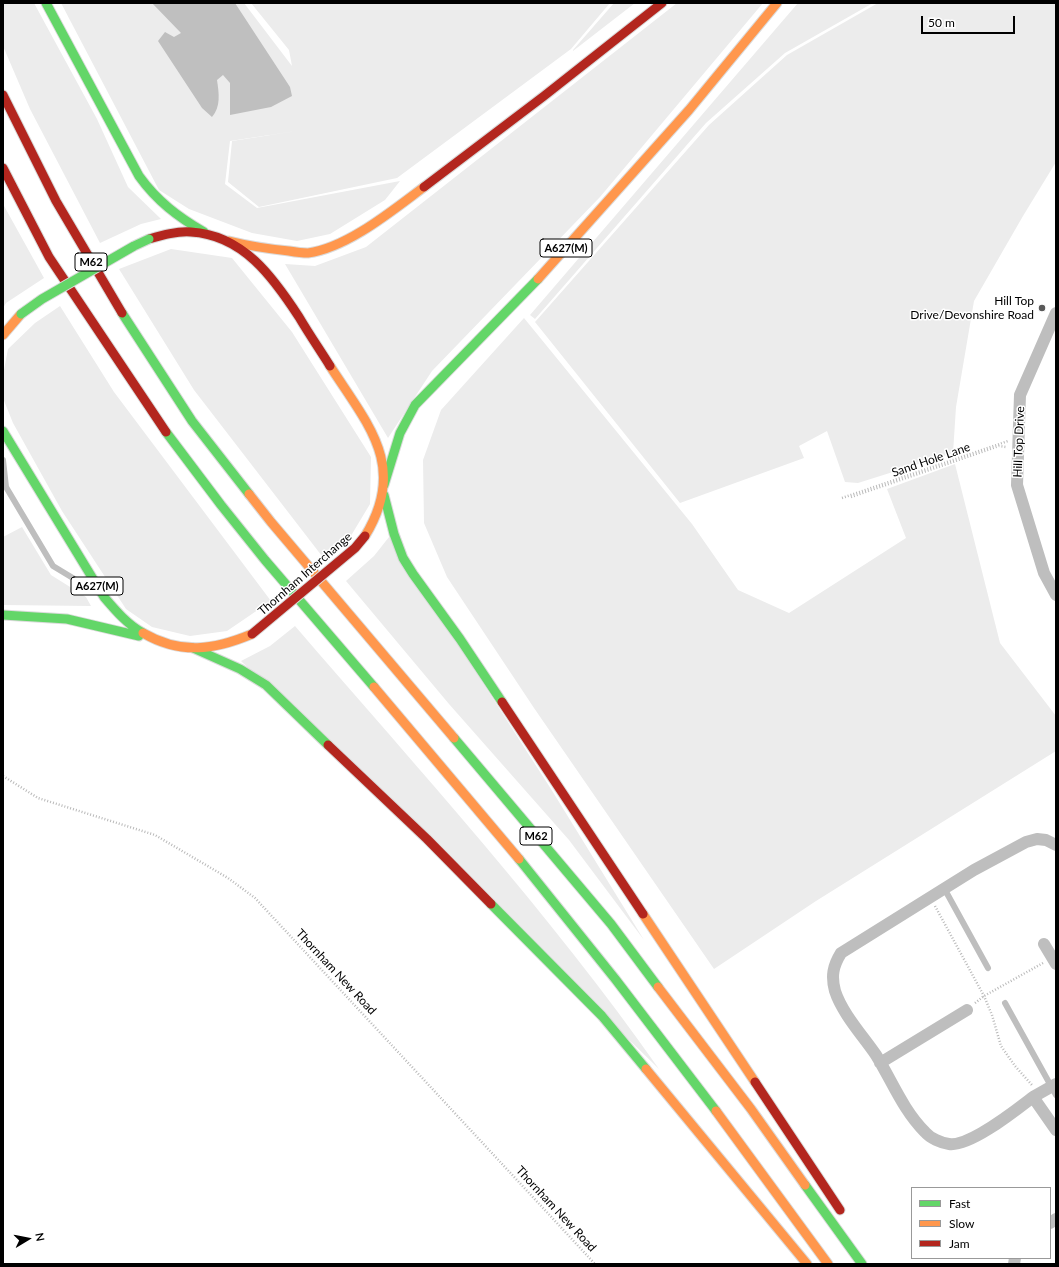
<!DOCTYPE html>
<style>
body{margin:0}
#map{position:relative;width:1059px;height:1267px;overflow:hidden;background:#fff;font-family:Lato,sans-serif}
canvas{display:block}
.frame{position:absolute;inset:0;border:4px solid #000;pointer-events:none}
.legend{position:absolute;left:911px;top:1187px;width:140px;height:72px;box-sizing:border-box;background:#fff;border:1px solid #999;margin:0;padding:5px 7px;list-style:none;font-size:12px;color:#000}
.legend li{display:flex;align-items:center;gap:8px;height:20px}
.legend b{width:20px;border:1px solid #999}
.north{position:absolute;left:8px;top:1219px;width:40px;height:40px;-webkit-text-stroke:3px #fff;paint-order:stroke;rotate:80deg;font-size:11px;font-weight:700;line-height:16px;text-align:center;color:#000}
.north::after{content:'';display:block;margin:auto;width:14px;height:18px;background:#000;clip-path:polygon(50% 0,100% 100%,50% 72%,0 100%)}
.scale{position:absolute;left:921px;top:16px;width:94px;height:18px;box-sizing:border-box;border:2px solid #000;border-top:0;padding-left:5px;font-size:12px;line-height:14px;white-space:nowrap;color:#000;-webkit-text-stroke:3px #fff;paint-order:stroke}
</style>
<div id="map">
<canvas width="1059" height="1267"></canvas>
<div class="frame"></div>
<ul class="legend">
<li><b style="height:5px;background:#63d668"></b>Fast</li>
<li><b style="height:5px;background:#ff974d"></b>Slow</li>
<li><b style="height:5px;background:#b3261e"></b>Jam</li>
</ul>
<div class="north">N</div>
<div class="scale">50 m</div>
</div>
<script>
const ctx = document.querySelector('canvas').getContext('2d');
ctx.lineJoin = 'round';
function fillPath(path, color) { ctx.fillStyle = color; ctx.fill(path, 'evenodd'); }
function stroke(path, color, width, dash) { ctx.strokeStyle = color; ctx.lineWidth = width; ctx.lineCap = dash ? 'butt' : 'round'; ctx.setLineDash(dash || []); ctx.stroke(path); }
function drawText(font, color, halo, rows, align = 'center') {
  ctx.font = font + ' Lato,sans-serif'; ctx.lineWidth = 3; ctx.setLineDash([]); ctx.textBaseline = 'middle'; ctx.strokeStyle = halo; ctx.fillStyle = color; for (const [text, x, y, turn = 0] of rows) {
    ctx.save(); ctx.translate(x, y); ctx.rotate((+turn || 0) * Math.PI / 180); ctx.textAlign = isNaN(turn) ? turn : align; if (halo) ctx.strokeText(text, 0, 0); ctx.fillText(text, 0, 0); ctx.restore();
  }
}
const green = new Path2D(`
 M3 3H34L97 119 128 187 161 219 141 224 100 243 30 109 3 46Z
 M61 3H244L292 66 289 50 251 3H610L571 49 397 178 259 207 228 182 232 141 303 130 230 141 225 184 257 208 400 181 385 200 330 234 297 241 252 233 189 209 159 190Z
 M614 3H635L573 51V50Z
 M677 3H763L600 197 432 371 388 438 285 264 315 266 366 247Z
 M798 3H873L785 53 706 123 535 319 530 315Z
 M878 3H1056V162L1023 216 974 301 956 407 953 453 858 483 845 482 827 431 799 446 804 458 680 503 535 322 709 125 787 55Z
 M3 204 44 278 6 303 3 308Z
 M171 249 232 258 292 332 371 457 370 504 346 544 325 560 194 390 119 269Z
 M60 306 114 392 271 601 227 631 190 636 152 627 126 609 62 511 13 423 3 398V375L8 349 35 323Z
 M524 318 692 524 738 590 789 613 906 538 887 489 955 464 1000 643 1056 716V751L816 901 714 969 534 708 447 577 424 523 423 460 441 410Z
 M22 527 51 575 86 597 91 606 3 605V537Z
 M389 537 551 789 644 940 569 840 449 704 346 581 374 556Z
 M295 626C420 771 549 912 659 1069L241 661 270 646Z`);
const water = new Path2D(`
 M152 3H235L290 87 292 96 271 107 230 115V83L223 75 217 80C219 93 221 107 212 117L202 108 158 41 165 32 174 37 181 33Z`);
const path = new Path2D(`
 M851 497 999 446 1006 447
 M842 498 1008 441
 M3 776 38 798 155 835 228 878 255 898 595 1264
 M935 906 984 996 992 1015 1001 1046 1015 1066 1032 1085
 M975 1003 984 996 1043 963`);
const lane = new Path2D(`
 M3 460 6 487 53 566 91 589
 M944 888 988 968
 M1005 1003 1056 1095`);
const street = new Path2D(`
 M1056 313 1020 395 1017 485 1044 573 1056 595
 M1056 845 1046 840 1037 839 1026 842 974 870 841 953C833 966 831 976 835 991 842 1013 863 1036 876 1055 892 1081 903 1110 925 1132 930 1138 941 1143 949 1144 970 1147 1016 1110 1033 1097L1056 1130
 M1044 944 1056 964
 M880 1063 967 1010
 M1033 1097 1056 1084
 M1050 1223 1056 1219
 M1014 1264 1015 1258`);
const fast = new Path2D(`
 M46 3 139 176C157 201 178 217 204 232
 M122 313 192 421 249 494
 M3 431 104 597C116 611 127 624 143 633
 M166 432 221 505 265 560 374 687
 M384 485 400 433 415 405 538 279
 M384 495 394 534 403 558 413 574 460 639 502 702
 M3 615 67 619 139 636
 M193 648 240 669 266 685 328 745
 M454 738 611 924 658 987
 M519 859 616 980 716 1111
 M491 904 602 1016 646 1069
 M805 1185 862 1264`);
const slow = new Path2D(`
 M229 241C249 246 269 249 289 251 295 252 302 253 308 253 347 248 393 210 424 187
 M538 279 689 110 777 3
 M3 335 21 314
 M330 366C368 425 408 466 365 536
 M249 494 271 522 454 738
 M143 633C181 655 214 650 252 634
 M374 687 519 859
 M643 914 755 1082
 M658 987 751 1109 805 1185
 M646 1069 807 1264
 M716 1111 828 1264`);
const jam = new Path2D(`
 M3 95 56 201 122 313
 M3 168 49 257 166 432
 M424 187 544 96 662 3
 M149 239C163 235 177 231 191 232 243 235 273 277 299 317 309 334 320 350 330 366
 M502 702 643 914
 M328 745 427 839 491 904
 M755 1082 840 1210`);
const fastBridge = new Path2D(`
 M21 314 42 299 134 246 149 239`);
const jamBridge = new Path2D(`
 M252 634 355 548 365 536`);
const markers = [
 [1042,308,4,"#595959"]
];
const shields = [
 [566,248,52],
 [91,262,32],
 [97,586,52],
 [536,836,32]
];
const shieldNames = [
 ["A627(M)",566,248],
 ["M62",91,262],
 ["A627(M)",97,586],
 ["M62",536,836]
];
const poiNames = [
 ["Hill Top",1034,301],
 ["Drive/Devonshire Road",1034,315]
];
const streetNames = [
 ["Hill Top Drive",1019,442,-88],
 ["Sand Hole Lane",931,460,-19],
 ["Thornham Interchange",305,574,-41],
 ["Thornham New Road",336,972,47],
 ["Thornham New Road",556,1209,47]
];
fillPath(green, '#ececec');
fillPath(water, '#bfbfbf');
stroke(fast, '#dbdbdb', 11);
stroke(slow, '#dbdbdb', 11);
stroke(jam, '#dbdbdb', 11);
stroke(path, '#b9b9b9', 2.5, [1, 2]);
stroke(lane, '#bebebe', 6);
stroke(street, '#bebebe', 12);
stroke(fast, '#63d668', 9);
stroke(slow, '#ff974d', 9);
stroke(jam, '#b3261e', 9);
stroke(fastBridge, '#dbdbdb', 11, []);
stroke(jamBridge, '#dbdbdb', 11, []);
stroke(fastBridge, '#63d668', 9);
stroke(jamBridge, '#b3261e', 9);
for (const [x, y, r, color] of markers) { const dot = new Path2D(); dot.arc(x, y, r, 0, 2 * Math.PI); ctx.fillStyle = color; ctx.fill(dot); stroke(dot, '#fff', 1.5); }
for (const [x, y, w] of shields) { const box = new Path2D(); box.roundRect(x - w / 2, y - 9, w, 18, 3); ctx.fillStyle = '#fff'; ctx.fill(box); stroke(box, '#000', 1); }
drawText('bold 11px', '#000', null, shieldNames);
drawText('12px', '#000', '#fff', poiNames, 'right');
drawText('12px', '#000', '#fff', streetNames);
</script>
